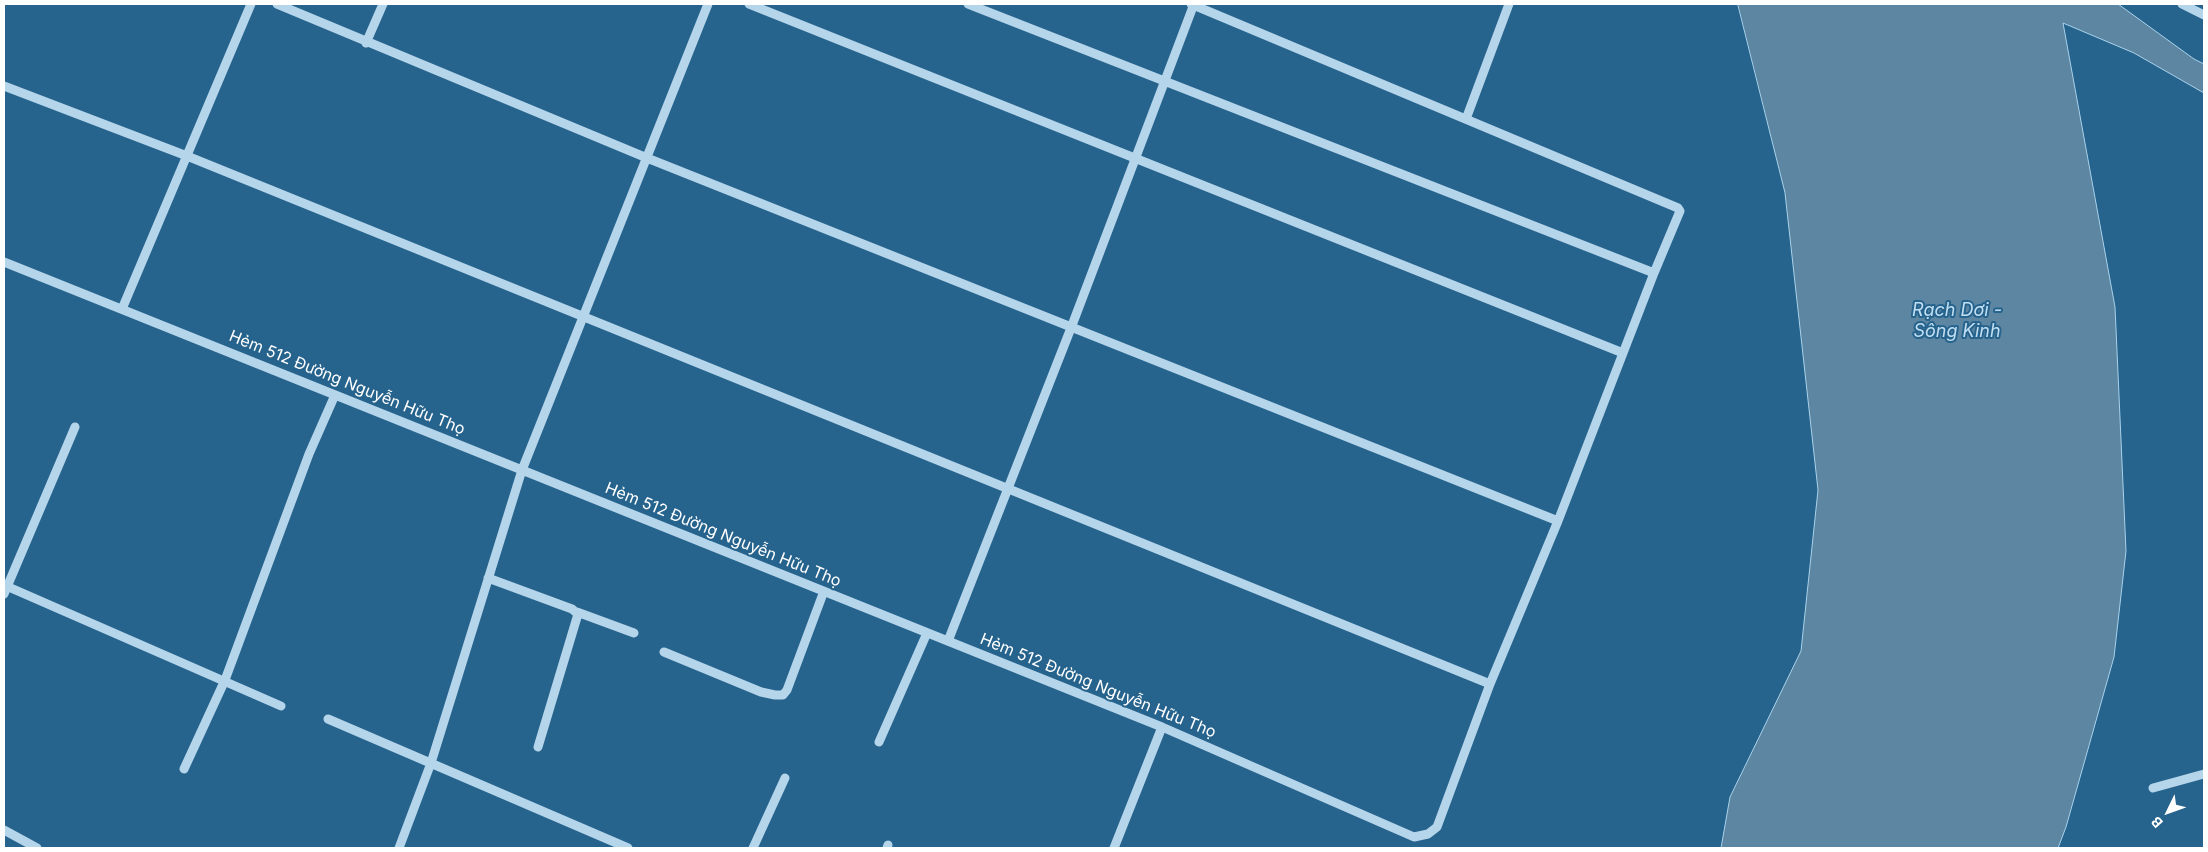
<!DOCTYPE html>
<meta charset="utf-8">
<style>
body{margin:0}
#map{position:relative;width:2208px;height:852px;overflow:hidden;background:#26638d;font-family:Inter,sans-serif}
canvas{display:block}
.frame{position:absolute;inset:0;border:5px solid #fff;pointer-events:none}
.north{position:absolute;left:2143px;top:787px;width:50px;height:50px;-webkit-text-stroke:4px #26638d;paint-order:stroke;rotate:228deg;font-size:14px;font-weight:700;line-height:20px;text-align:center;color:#fff}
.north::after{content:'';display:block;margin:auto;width:18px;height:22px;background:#fff;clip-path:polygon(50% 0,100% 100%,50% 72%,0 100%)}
</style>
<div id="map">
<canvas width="2208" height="852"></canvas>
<div class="frame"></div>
<div class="north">B</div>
</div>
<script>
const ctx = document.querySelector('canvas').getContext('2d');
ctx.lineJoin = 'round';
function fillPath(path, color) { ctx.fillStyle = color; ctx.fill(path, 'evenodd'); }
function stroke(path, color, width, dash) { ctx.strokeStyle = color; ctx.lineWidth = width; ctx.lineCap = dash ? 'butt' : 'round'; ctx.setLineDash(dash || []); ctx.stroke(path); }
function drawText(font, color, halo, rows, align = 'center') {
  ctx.font = font + ' Inter,sans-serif'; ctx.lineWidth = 4; ctx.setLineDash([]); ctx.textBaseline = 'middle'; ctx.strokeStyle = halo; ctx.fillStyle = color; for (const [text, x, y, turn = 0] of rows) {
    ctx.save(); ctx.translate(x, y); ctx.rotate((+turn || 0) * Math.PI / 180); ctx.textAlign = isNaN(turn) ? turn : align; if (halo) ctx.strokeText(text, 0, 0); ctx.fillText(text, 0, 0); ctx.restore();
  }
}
const water = new Path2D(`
 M1738 4H2118L2194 59 2204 64V93L2134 53 2063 23 2115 307 2126 551 2114 657 2066 827 2058 848H1721L1730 797 1801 651 1818 490 1785 193Z`);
const minor = new Path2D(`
 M749 4 1623 353
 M968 4 1654 273
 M1191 4 1678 208 1680 211 1654 273 1558 521
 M2182 4 2204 15
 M366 43 383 4
 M4 86 187 156 1490 684
 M1466 119 1509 4
 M4 262 1162 727 1414 837 1428 834 1437 827 1490 684 1558 521 647 158 277 4
 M122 309 251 4
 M488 578 572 609 578 614 538 747
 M4 585 281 706
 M4 594 75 427
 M577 612 634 633
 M948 641 1071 328 1194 4
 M664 652 761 692 775 695H783L787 690 824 591
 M328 719 628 848
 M879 742 927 633
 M184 769 225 680 309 454 335 395
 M2153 788 2204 774
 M4 830 37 848
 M399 848 431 763 522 470 708 4
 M753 848 785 778
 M887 848 888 845
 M1114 848 1162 727`);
const streetNames = [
 ["Hẻm 512 Đường Nguyễn Hữu Thọ",347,383,22],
 ["Hẻm 512 Đường Nguyễn Hữu Thọ",723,535,22],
 ["Hẻm 512 Đường Nguyễn Hữu Thọ",1098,686,22]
];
const waterNames = [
 ["Rạch Dơi -",1957,311],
 ["Sông Kinh",1957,332]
];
fillPath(water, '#5d86a2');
stroke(water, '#a9d2eb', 1);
stroke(minor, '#b5d5eb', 9);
drawText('16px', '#fff', '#26638d', streetNames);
drawText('italic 18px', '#c1dff2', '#26638d', waterNames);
</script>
